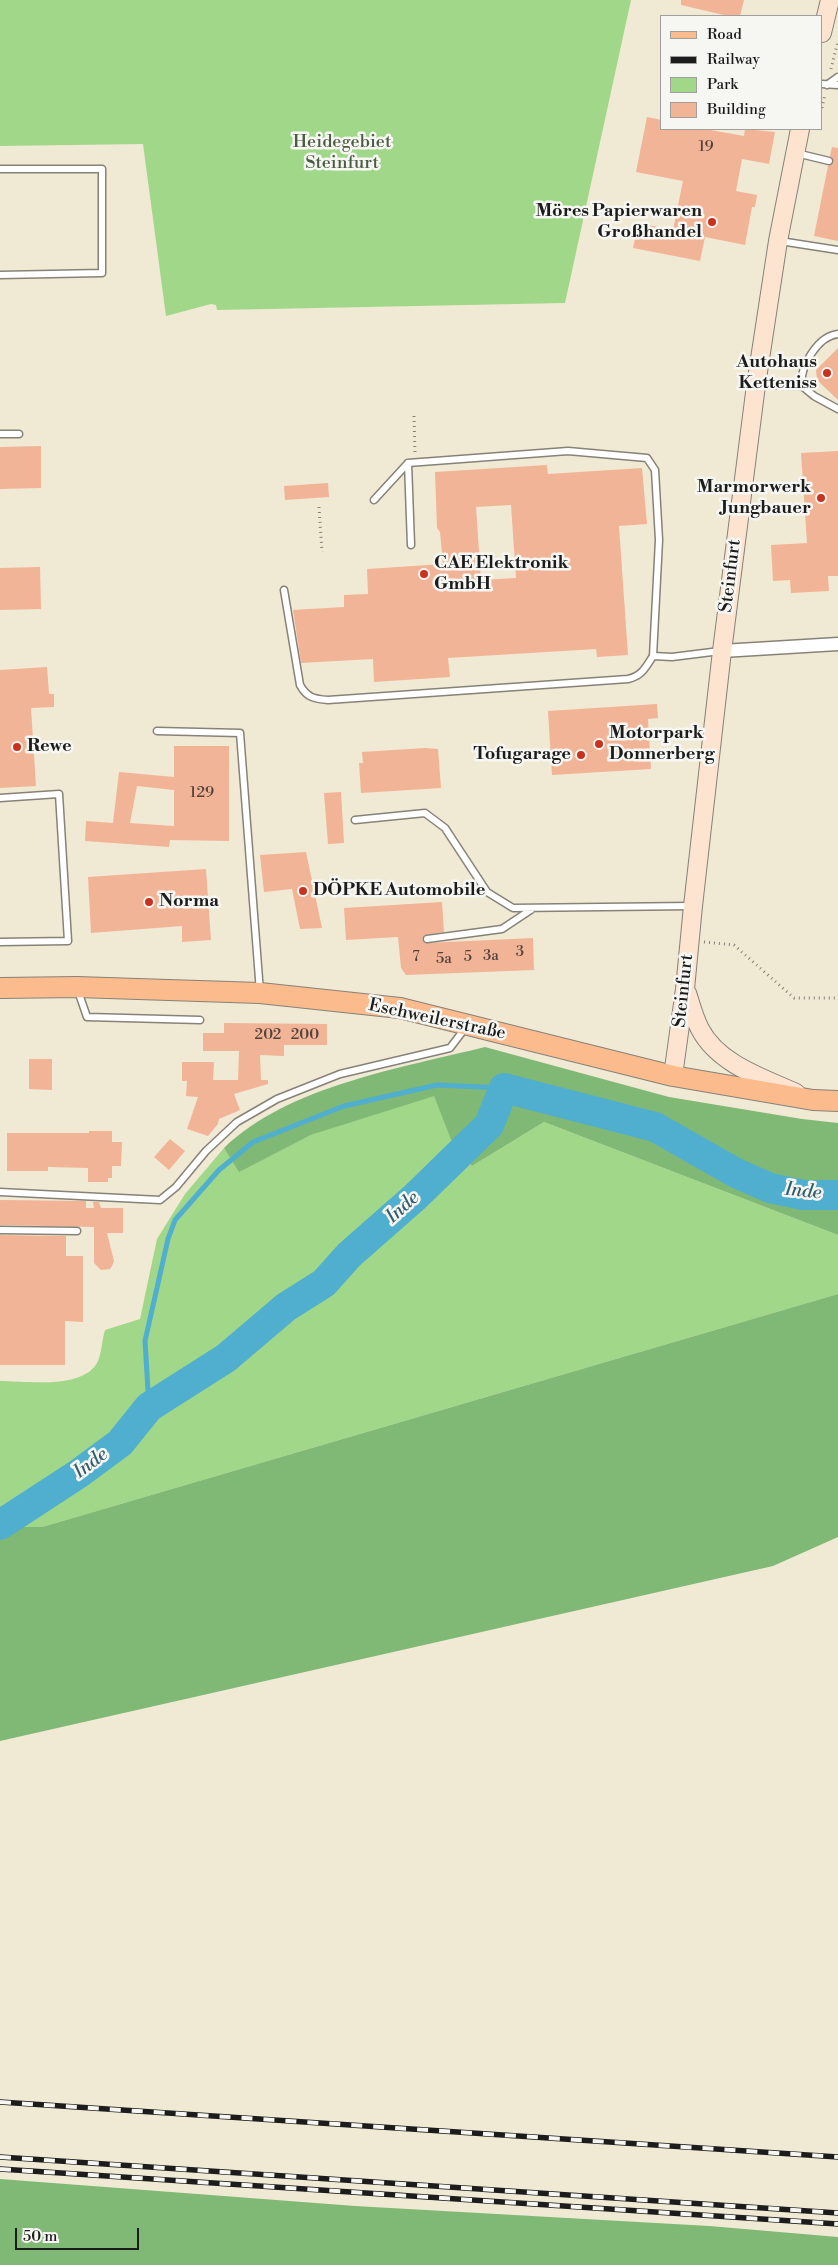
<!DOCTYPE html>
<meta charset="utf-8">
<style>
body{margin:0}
#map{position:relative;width:838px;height:2265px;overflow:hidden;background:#f0e9d4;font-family:"Libre Bodoni",serif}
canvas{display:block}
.legend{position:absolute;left:660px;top:15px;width:162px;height:115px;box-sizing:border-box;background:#f6f6f2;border:1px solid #9f9f9c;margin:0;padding:6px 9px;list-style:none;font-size:15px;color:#1c1c1c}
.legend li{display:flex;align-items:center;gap:10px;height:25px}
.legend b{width:25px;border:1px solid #9f9f9c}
.scale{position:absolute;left:15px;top:2228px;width:124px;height:22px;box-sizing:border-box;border:2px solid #1c1c1c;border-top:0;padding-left:6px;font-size:15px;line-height:18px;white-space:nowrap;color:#1c1c1c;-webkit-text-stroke:4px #f6f6f2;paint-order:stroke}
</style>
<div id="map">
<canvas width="838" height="2265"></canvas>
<ul class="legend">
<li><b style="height:6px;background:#fbbb8d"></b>Road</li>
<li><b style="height:6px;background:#1c1c1c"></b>Railway</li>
<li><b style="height:14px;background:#a0d789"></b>Park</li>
<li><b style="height:14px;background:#f2b497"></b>Building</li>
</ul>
<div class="scale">50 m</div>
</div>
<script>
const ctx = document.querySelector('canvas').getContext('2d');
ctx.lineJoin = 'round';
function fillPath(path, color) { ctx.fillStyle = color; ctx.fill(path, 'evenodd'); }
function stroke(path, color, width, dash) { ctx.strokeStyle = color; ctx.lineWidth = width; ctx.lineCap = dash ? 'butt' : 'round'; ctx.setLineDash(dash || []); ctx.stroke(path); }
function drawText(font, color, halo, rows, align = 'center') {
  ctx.font = font + ' "Libre Bodoni",serif'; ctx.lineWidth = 5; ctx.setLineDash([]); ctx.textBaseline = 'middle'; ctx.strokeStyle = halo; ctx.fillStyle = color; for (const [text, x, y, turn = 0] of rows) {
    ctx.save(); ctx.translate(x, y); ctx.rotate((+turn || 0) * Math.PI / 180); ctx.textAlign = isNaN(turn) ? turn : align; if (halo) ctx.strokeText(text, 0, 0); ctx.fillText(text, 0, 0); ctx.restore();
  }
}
const green = new Path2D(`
 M0 0H631L565 303 217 310 216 305 211 304 166 316 143 144 0 146Z
 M434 1095 451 1140 472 1166 544 1122 838 1235V1294L42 1527H0V1381C27 1381 85 1390 98 1361 102 1351 102 1340 105 1330L140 1319 157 1239 185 1194 224 1148 239 1171 311 1135Z`);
const forest = new Path2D(`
 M485 1047 669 1097 802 1119 838 1123V1235L544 1122 472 1166 451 1140 434 1096 311 1135 239 1172 224 1148C288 1086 401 1068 485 1047Z
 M838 1294V1537L773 1566 0 1741V1527H42Z
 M0 2179 355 2206 709 2226 838 2237V2265H0Z`);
const stream = new Path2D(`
 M149 1407 145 1341 168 1239 175 1220 219 1170 253 1142 344 1106 437 1085 504 1088`);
const river = new Path2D(`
 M0 1525 78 1474 120 1443 149 1407 226 1358 286 1307 324 1283 349 1255 415 1197 489 1125 504 1088 655 1127 736 1173 770 1188 803 1195H838`);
const building = new Path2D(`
 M681 0H744L740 16H728L681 5Z
 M647 117 662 120V129H705L744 136 745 129 775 132 769 164 742 159 736 191 757 195 755 207H752L745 245 705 237 700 261 633 248 638 223 673 230 683 181 636 172Z
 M832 147 838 148V241L814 236 828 166 834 162 830 156Z
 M838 348V400L817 380 816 370Z
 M41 446V488L0 489V447Z
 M838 451V576H828L829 591 791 593 790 580 773 581 771 545 807 543 801 453Z
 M547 465 548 474 642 468 647 524 619 526 628 655 597 657 596 649 448 658 450 677 374 682 373 659 301 663 293 610 344 607V595L368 594 367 569 443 564 440 532 437 528 435 472ZM511 505 516 578 481 580 476 507Z
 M328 483 329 497 285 500 284 486Z
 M40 567 41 609 0 610V568Z
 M47 667 49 694H54V707L31 708 36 786 0 788V670Z
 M657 704 658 718 648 719 651 769 552 775 548 711Z
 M174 746H229V841L170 840 169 847 85 841 86 821 113 823 119 772 174 777ZM137 786 174 790V826L130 823Z
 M425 748 438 749 441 788 361 793 359 763H363L362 752Z
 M341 792 344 843 328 844 324 793Z
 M306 852 322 928 300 929 292 889 264 892 260 855Z
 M206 869 211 940 182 942V926L91 933 88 877Z
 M442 902 444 932 424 935 422 939 425 943 533 938 534 970 406 975 401 968 398 937 346 940 344 908Z
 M224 1023 327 1024V1045H284V1056L260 1055 261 1080H268V1084L234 1094 240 1110 219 1119 218 1124 208 1136 187 1129 198 1097 186 1096 187 1081H182V1062H214L213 1080H238L239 1051H203V1033H224Z
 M29 1059H52V1090L29 1089Z
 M89 1131H112V1142H122L121 1166H112V1178H108V1182H88V1168L48 1167V1171H7V1133H89Z
 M170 1139 185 1151 169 1170 154 1157Z
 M0 1200 86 1201V1208H94L93 1202H99L101 1208H123V1233H107L114 1261 112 1266 110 1269 101 1270 94 1263V1227L0 1225Z
 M0 1235 66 1236V1256H83V1322L65 1321V1365H0Z`);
const path = new Path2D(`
 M831 69 838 41
 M822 108 825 94
 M414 416 415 452
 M319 507 322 552
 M704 942 734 945 794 998H838`);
const lane = new Path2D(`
 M822 84 838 85
 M827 85 838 77
 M796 153 829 161
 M0 169H102V273L0 275
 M780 241 838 250
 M757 385 802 386 814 396 838 409
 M802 386C799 367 818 336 838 334
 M0 434H19
 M374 500 408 463
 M411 545 408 463 568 451 647 458 655 470 659 540 653 656 672 657 720 651
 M284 590 300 685C307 698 315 699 328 700L628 679C642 676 646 667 653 656
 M157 731 240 733 260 992
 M0 798 59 794 68 941 0 942
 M355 820 425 813 445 828 487 892 513 908 692 906
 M427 939 502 929 532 909
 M78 991 87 1017 200 1020
 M0 1192 160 1200 176 1187 206 1151 237 1122 277 1099 340 1074 450 1048 466 1027
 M0 1230 77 1231`);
const street = new Path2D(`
 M722 651 838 644`);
const secondary = new Path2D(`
 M822 33 830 0
 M687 993C691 1005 694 1018 700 1029 718 1064 763 1078 796 1093
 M673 1076 685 989 693 906 722 651 756 385 778 241 800 129`);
const primary = new Path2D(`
 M0 988 77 987 260 993 400 1008 673 1076 813 1100 838 1101`);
const rail = new Path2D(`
 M0 2102 838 2157
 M0 2157 838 2213
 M0 2169 838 2224`);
const markers = [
 [712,222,5,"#c8321e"],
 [827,373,5,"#c8321e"],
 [821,498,5,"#c8321e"],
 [424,574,5,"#c8321e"],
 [599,744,5,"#c8321e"],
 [17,747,5,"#c8321e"],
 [581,755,5,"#c8321e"],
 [303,891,5,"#c8321e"],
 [149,902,5,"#c8321e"]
];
const numberNames = [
 ["19",706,147],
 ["129",202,793],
 ["3",520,952],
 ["3a",491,956],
 ["7",416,957],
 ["5",468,957],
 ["5a",444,959],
 ["202",268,1035],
 ["200",305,1035]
];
const parkNames = [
 ["Heidegebiet",342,143],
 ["Steinfurt",342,164]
];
const poiNames = [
 ["Möres Papierwaren",702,212,"right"],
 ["Großhandel",702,233,"right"],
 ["Autohaus",817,363,"right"],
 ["Ketteniss",817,384,"right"],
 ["Marmorwerk",811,488,"right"],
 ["Jungbauer",811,509,"right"],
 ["CAE Elektronik",434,564],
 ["GmbH",434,585],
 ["Motorpark",609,734],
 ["Donnerberg",609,755],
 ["Rewe",27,747],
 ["Tofugarage",571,755,"right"],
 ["DÖPKE Automobile",313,891],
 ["Norma",159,902]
];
const streetNames = [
 ["Steinfurt",731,576,-83],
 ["Steinfurt",684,991,-84],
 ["Eschweilerstraße",437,1020,12]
];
const waterNames = [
 ["Inde",803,1192,6],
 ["Inde",403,1208,-42],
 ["Inde",91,1464,-37]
];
fillPath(green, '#a0d789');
fillPath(forest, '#80b875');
stroke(stream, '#50aecf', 5);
stroke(river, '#50aecf', 30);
fillPath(building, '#f2b497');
stroke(lane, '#868278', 9);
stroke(street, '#868278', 15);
stroke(secondary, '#868278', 20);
stroke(primary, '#868278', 22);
stroke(path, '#868278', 3, [1, 4]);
stroke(lane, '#fff', 6);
stroke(street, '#fff', 12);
stroke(secondary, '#fde4d1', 18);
stroke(primary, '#fbbb8d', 20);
stroke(rail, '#1c1c1c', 5.5);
stroke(rail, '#f6f6f2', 4, [11]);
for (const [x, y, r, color] of markers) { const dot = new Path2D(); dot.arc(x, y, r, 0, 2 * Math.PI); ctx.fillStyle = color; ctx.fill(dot); stroke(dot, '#f6f6f2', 2); }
drawText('15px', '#52423b', null, numberNames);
drawText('18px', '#4a5d42', '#f6f6f2', parkNames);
drawText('bold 18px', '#1c1c1c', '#f6f6f2', poiNames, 'left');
drawText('18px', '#1c1c1c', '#f6f6f2', streetNames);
drawText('italic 19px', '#335e6d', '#f6f6f2', waterNames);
</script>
